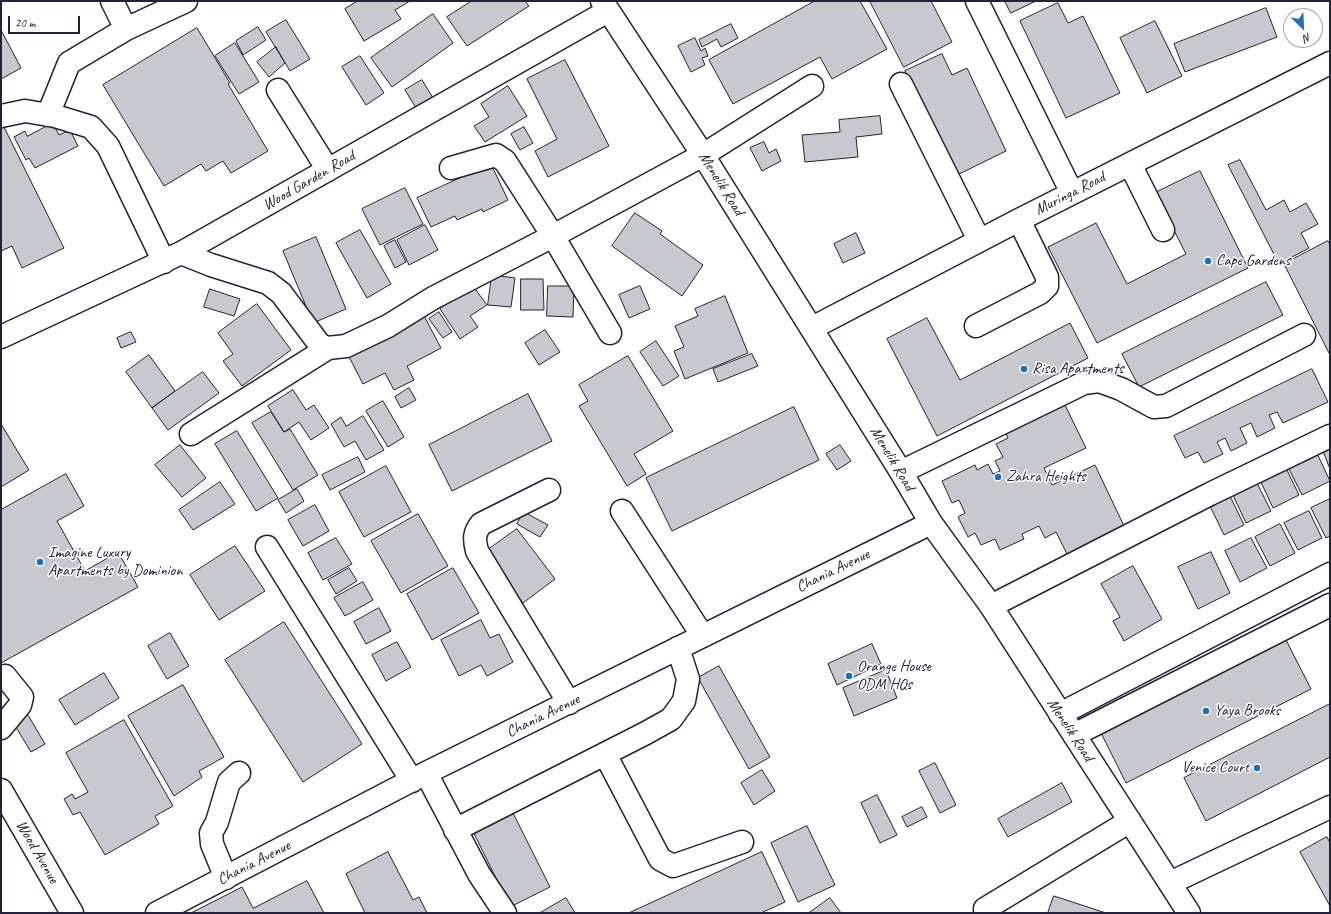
<!DOCTYPE html>
<style>
body{margin:0}
#map{position:relative;width:1331px;height:914px;overflow:hidden;background:#fff;font-family:Caveat,sans-serif}
canvas{display:block}
.frame{position:absolute;inset:0;border:2px solid #22223b;pointer-events:none}
.north{position:absolute;left:1283px;top:8px;width:40px;height:40px;box-sizing:border-box;background:#fff;border:1px solid #a7a7b1;border-radius:50%;rotate:156deg;font-size:11px;font-weight:700;line-height:16px;text-align:center;color:#22223b}
.north::after{content:'';display:block;margin:auto;width:14px;height:18px;background:#1f6fb2;clip-path:polygon(50% 0,100% 100%,50% 72%,0 100%)}
.scale{position:absolute;left:8px;top:16px;width:72px;height:18px;box-sizing:border-box;border:2px solid #22223b;border-top:0;padding-left:5px;font-size:12px;line-height:14px;white-space:nowrap;color:#22223b;-webkit-text-stroke:3px #fff;paint-order:stroke}
</style>
<div id="map">
<canvas width="1331" height="914"></canvas>
<div class="frame"></div>
<div class="north">N</div>
<div class="scale">20 m</div>
</div>
<script>
const ctx = document.querySelector('canvas').getContext('2d');
ctx.lineJoin = 'round';
function fillPath(path, color) { ctx.fillStyle = color; ctx.fill(path, 'evenodd'); }
function stroke(path, color, width, dash) { ctx.strokeStyle = color; ctx.lineWidth = width; ctx.lineCap = dash ? 'butt' : 'round'; ctx.setLineDash(dash || []); ctx.stroke(path); }
function drawText(font, color, halo, rows, align = 'center') {
  ctx.font = font + ' Caveat,sans-serif'; ctx.lineWidth = 3; ctx.setLineDash([]); ctx.textBaseline = 'middle'; ctx.strokeStyle = halo; ctx.fillStyle = color; for (const [text, x, y, turn = 0] of rows) {
    ctx.save(); ctx.translate(x, y); ctx.rotate((+turn || 0) * Math.PI / 180); ctx.textAlign = isNaN(turn) ? turn : align; if (halo) ctx.strokeText(text, 0, 0); ctx.fillText(text, 0, 0); ctx.restore();
  }
}
const building = new Path2D(`
 M358 1H410L395 10 401 19 364 41 345 9Z
 M472 1H525L529 6 467 46 447 17Z
 M815 1H860L887 49 832 79 820 57 733 104 709 60Z
 M870 1H931L952 42 904 67Z
 M1005 1H1036L1011 13Z
 M1058 3 1068 23 1083 16 1120 93 1066 118 1020 21Z
 M1266 8 1277 37 1185 72 1174 44Z
 M433 14 453 43 392 87 371 58Z
 M286 20 310 59 290 71 266 32Z
 M1155 21 1182 76 1147 93 1120 38Z
 M731 24 738 38 721 47 717 39 702 47 699 40Z
 M258 27 266 40 243 55 236 41Z
 M197 28 230 83 228 84 268 151 231 173 223 161 206 171 201 164 164 186 103 85Z
 M1 30 21 68 1 79Z
 M695 38 701 51 705 48 708 56 702 58 705 65 691 72 678 46Z
 M235 43 259 82 239 94 215 56Z
 M276 47 285 63 269 77 257 62Z
 M942 54 952 75 967 68 1006 151 955 176 905 71Z
 M360 56 384 93 366 105 342 67Z
 M565 60 609 146 548 177 535 151 557 139 527 79Z
 M422 80 433 98 416 108 405 90Z
 M508 86 527 116 485 142 474 126 489 117 481 104Z
 M880 116 882 134 856 137 858 157 805 162 802 135 840 132 839 120Z
 M1 121 64 248 22 268 12 246 1 251Z
 M53 123 59 135 70 130 78 146 35 168 29 158 26 160 14 137 25 131 27 136Z
 M524 127 533 143 520 150 511 134Z
 M764 142 769 153 776 149 781 161 762 171 750 148Z
 M1240 160 1266 210 1284 200 1290 212 1306 203 1318 224 1301 233 1309 248 1279 264 1228 165Z
 M491 164 508 200 483 212 482 209 457 220 455 216 431 227 417 198Z
 M1200 171 1248 268 1097 343 1048 247 1096 223 1127 284 1186 254 1155 193Z
 M405 188 423 224 380 245 362 209Z
 M635 213 662 231 660 234 703 265 682 296 612 246Z
 M425 225 438 250 409 265 397 240Z
 M360 230 391 284 367 298 336 243Z
 M856 233 865 253 843 263 834 244Z
 M316 237 346 309 313 323 283 251Z
 M395 240 406 262 395 268 384 246Z
 M1328 241 1330 245V355L1284 264Z
 M492 275 515 278 511 307 488 305Z
 M521 279H543L544 310H521Z
 M1266 282 1283 315 1139 387 1122 354Z
 M473 286 487 305 470 316 478 327 460 339 440 309Z
 M548 286H574L573 317 547 316Z
 M640 286 650 309 629 318 619 295Z
 M210 289 240 299 234 316 204 307Z
 M725 296 748 353 685 379 674 351 684 347 675 326 698 316 695 309Z
 M257 304 291 350 242 386 223 361 233 354 218 333Z
 M439 312 452 332 443 338 429 319Z
 M423 314 441 348 407 366 414 380 394 390 385 373 363 384 347 353Z
 M927 318 960 380 1070 323 1088 358 937 436 887 339Z
 M545 330 560 352 539 365 525 343Z
 M131 332 136 342 121 348 117 338Z
 M656 341 679 376 663 386 640 352Z
 M752 354 758 366 718 382 713 369Z
 M149 355 175 391 152 408 126 372Z
 M628 356 673 431 634 454 646 474 627 486 579 406 588 401 579 385Z
 M1312 369 1328 402 1283 423 1277 412 1269 415 1275 428 1257 437 1251 423 1240 428 1247 443 1231 451 1225 438 1217 442 1223 454 1204 463 1198 452 1185 458 1174 436Z
 M203 372 219 393 168 430 152 408Z
 M409 388 416 400 401 408 395 397Z
 M293 390 306 410 314 405 329 428 311 440 299 422 284 432 268 406Z
 M528 394 552 441 452 491 429 445Z
 M383 401 404 437 388 447 366 411Z
 M1064 403 1086 448 1044 468 1052 485 1095 465 1125 528 1068 556 1056 532 1045 538 1039 526 1022 534 1024 539 1000 550 995 539 981 545 975 533 968 537 958 517 965 513 959 500 952 503 942 481 975 465 977 470 988 464 993 474 1000 471 995 461 1003 457 996 444 1008 438 1005 431Z
 M794 407 819 460 672 531 646 478Z
 M271 412 284 432 290 429 318 475 293 490 252 423Z
 M363 416 384 450 366 460 355 441 344 447 331 424 341 417 346 426Z
 M1 424 29 470 1 487Z
 M237 431 278 498 256 511 215 444Z
 M180 445 206 478 182 497 155 465Z
 M840 445 851 461 837 470 826 454Z
 M1330 448V469L1323 451Z
 M1315 449 1330 481 1302 495 1286 463Z
 M358 457 365 472 330 490 322 475Z
 M386 466 411 512 364 537 339 492Z
 M1286 468 1299 495 1273 508 1260 480Z
 M66 474 84 506 57 521 85 571 118 552 138 587 1 663V510Z
 M1256 481 1271 511 1246 523 1232 493Z
 M220 482 235 504 193 530 179 510Z
 M297 489 304 501 286 513 278 500Z
 M1229 494 1244 525 1224 535 1209 504Z
 M1330 499V536L1326 538 1311 508Z
 M315 505 329 531 303 546 288 520Z
 M1309 511 1322 538 1298 550 1284 523Z
 M524 512 548 525 540 537 517 524Z
 M418 514 448 566 401 593 371 541Z
 M1280 524 1295 553 1270 566 1255 537Z
 M517 529 555 579 523 603 485 552Z
 M336 538 352 564 323 580 308 553Z
 M1251 538 1267 568 1240 582 1225 551Z
 M235 546 265 591 219 620 190 575Z
 M1211 552 1230 593 1198 609 1178 567Z
 M1133 566 1162 619 1124 641 1113 621 1120 617 1101 584Z
 M349 568 357 581 336 594 328 580Z
 M453 568 479 613 432 640 407 594Z
 M363 582 373 600 345 616 334 598Z
 M379 608 391 631 366 644 354 622Z
 M481 620 490 638 499 634 513 662 487 676 481 665 459 676 441 640Z
 M284 622 362 744 303 782 225 660Z
 M170 633 189 666 167 679 148 646Z
 M1285 638 1311 689 1126 783 1101 733Z
 M397 642 411 667 386 681 372 655Z
 M872 644 881 664 837 685 828 664Z
 M719 666 770 757 749 769 698 678Z
 M886 670 897 698 854 716 843 688Z
 M104 673 119 698 75 725 59 700Z
 M183 685 224 757 199 771 202 777 174 796 128 716Z
 M1330 704V757L1206 821 1184 778Z
 M28 715 45 744 31 752 14 724Z
 M124 720 173 806 155 816 159 824 105 855 80 812 73 815 64 799 72 794 75 799 88 792 66 753Z
 M935 763 956 805 940 813 919 771Z
 M762 770 775 791 754 805 741 783Z
 M1062 783 1072 802 1008 837 998 819Z
 M877 795 897 835 880 843 861 803Z
 M509 805 550 887 510 907 470 825Z
 M922 807 927 817 907 827 902 817Z
 M807 826 835 885 798 902 771 843Z
 M1327 837 1330 843V906L1300 852Z
 M388 852 413 900 419 897 427 913H365L346 874Z
 M762 852 785 902 761 913H629Z
 M307 881 324 913H191L242 887 253 908Z
 M1054 896 1106 913H1048Z
 M566 898 575 913H540Z
 M830 898 841 913H809Z`);
const minor = new Path2D(`
 M112 1 126 29
 M602 1 703 155 901 472 931 523 991 606 1189 913
 M977 1 1072 193
 M901 84 979 240
 M278 90 328 170
 M48 115 69 63 126 29 186 1
 M1 116 25 111 55 116 91 127 108 146 164 262
 M1130 164 1163 230
 M451 168 496 155 505 161 553 236 610 333
 M181 253 211 265 268 283 281 293 320 345 328 348 346 346 388 326 433 298 553 236 703 155 812 86
 M976 326 1040 293 1047 286V277L1019 220
 M812 328 1019 220 1330 63
 M1 337 181 253 608 11
 M191 434 328 348
 M901 472 1084 383 1099 381 1121 389 1154 407 1166 406 1304 335
 M549 490 481 524C474 533 474 539 477 551L569 703
 M622 511 702 635
 M267 547 412 781
 M991 606 1210 494 1330 436
 M1060 714 1330 574
 M1 728 20 705 22 697 5 676
 M1074 735 1330 605
 M605 754 660 859 673 866 742 842
 M426 773 479 874 505 913
 M1 790 72 913
 M455 830 646 733 671 719 684 701 688 679 678 648
 M226 878 212 844 211 833 217 822 229 782 239 773
 M1170 883 1330 807
 M985 909 1130 821
 M157 913 426 773 931 523`);
const markers = [
 [1208,261,4,"#1f6fb2"],
 [1024,369,4,"#1f6fb2"],
 [998,477,4,"#1f6fb2"],
 [40,562,4,"#1f6fb2"],
 [849,676,4,"#1f6fb2"],
 [1206,711,4,"#1f6fb2"],
 [1257,768,4,"#1f6fb2"]
];
const streetNames = [
 ["Wood Garden Road",309,181,-30],
 ["Menelik Road",721,184,58],
 ["Muringa Road",1070,194,-27],
 ["Menelik Road",892,459,59],
 ["Chania Avenue",833,571,-26],
 ["Chania Avenue",543,716,-26],
 ["Menelik Road",1070,730,57],
 ["Wood Avenue",37,852,60],
 ["Chania Avenue",254,863,-27]
];
const poiNames = [
 ["Cape Gardens",1216,261],
 ["Risa Apartments",1032,369],
 ["Zahra Heights",1006,477],
 ["Imagine Luxury",48,553],
 ["Apartments by Dominion",48,571],
 ["Orange House",857,667],
 ["ODM HQs",857,685],
 ["Yaya Brooks",1214,711],
 ["Venice Court",1249,768,"right"]
];
fillPath(building, '#c8c8cf');
stroke(building, '#22223b', 1);
stroke(minor, '#22223b', 25);
stroke(minor, '#fff', 22);
for (const [x, y, r, color] of markers) { const dot = new Path2D(); dot.arc(x, y, r, 0, 2 * Math.PI); ctx.fillStyle = color; ctx.fill(dot); stroke(dot, '#fff', 1.5); }
drawText('16px', '#22223b', '#fff', streetNames);
drawText('16px', '#22223b', '#fff', poiNames, 'left');
</script>
